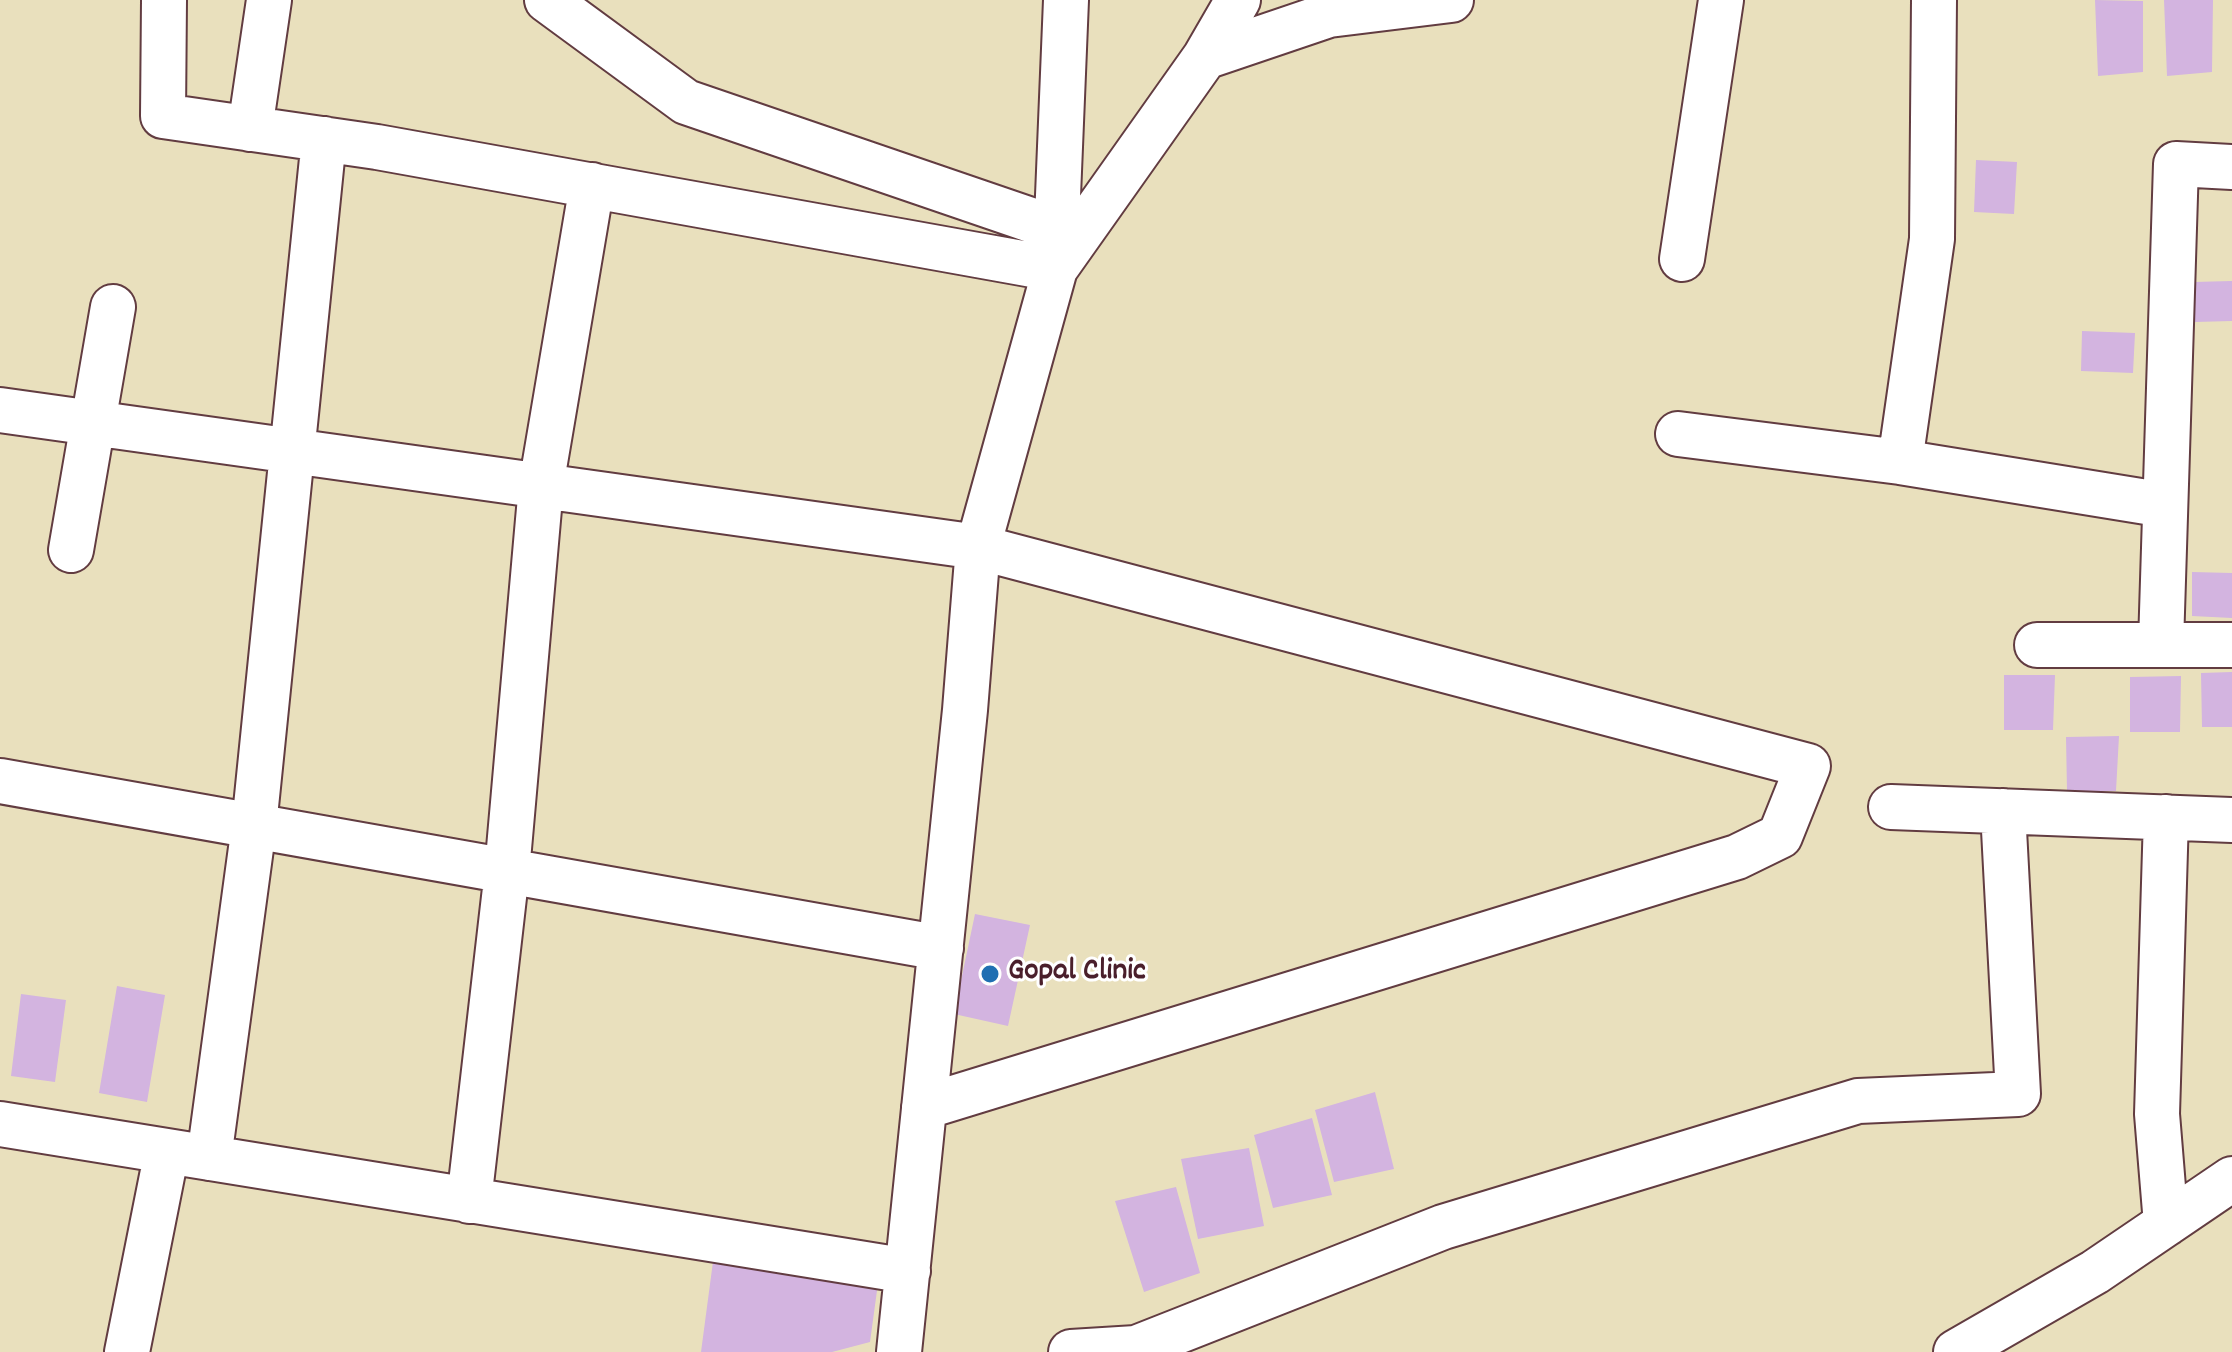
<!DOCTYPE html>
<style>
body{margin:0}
canvas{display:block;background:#e9e0bd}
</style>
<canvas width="2232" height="1352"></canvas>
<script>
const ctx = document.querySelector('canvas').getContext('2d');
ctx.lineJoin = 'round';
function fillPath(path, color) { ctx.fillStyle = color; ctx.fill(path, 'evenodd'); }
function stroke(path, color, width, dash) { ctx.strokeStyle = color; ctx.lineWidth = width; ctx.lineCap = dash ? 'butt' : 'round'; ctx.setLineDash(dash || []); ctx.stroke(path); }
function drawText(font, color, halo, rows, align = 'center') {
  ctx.font = font + ' Dekko,sans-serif'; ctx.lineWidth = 6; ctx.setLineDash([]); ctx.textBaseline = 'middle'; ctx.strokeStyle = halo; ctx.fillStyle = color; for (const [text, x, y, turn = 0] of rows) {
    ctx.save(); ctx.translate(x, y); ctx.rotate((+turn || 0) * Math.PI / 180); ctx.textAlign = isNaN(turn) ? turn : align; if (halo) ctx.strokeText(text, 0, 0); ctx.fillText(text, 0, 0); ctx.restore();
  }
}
const building = new Path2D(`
 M2095 0 2143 1V72L2098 76Z
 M2164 0H2213L2212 72 2167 76Z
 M1976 160 2017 162 2014 214 1974 212Z
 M2232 281V321L2195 322 2193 282Z
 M2082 331 2135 333 2133 373 2081 371Z
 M2192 572 2232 573V618L2192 616Z
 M2232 672V727H2202L2201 673Z
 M2004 675H2055L2053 730H2004Z
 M2181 676 2180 732H2130V677Z
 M2119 736 2116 791H2067L2066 737Z
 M975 914 1030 925 1008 1026 954 1014Z
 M117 986 165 995 147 1102 99 1093Z
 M21 994 66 1000 55 1082 11 1076Z
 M1375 1092 1394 1169 1334 1182 1315 1110Z
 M1312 1118 1332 1195 1273 1208 1254 1135Z
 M1249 1148 1264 1226 1198 1239 1181 1159Z
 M1176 1187 1200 1273 1144 1292 1115 1201Z
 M714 1254 879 1276 870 1342 832 1352H701Z`);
const minor = new Path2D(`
 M164 0 163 116 377 147 1055 269 1066 0
 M547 0 686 102 1057 229
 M1205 57 1238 0
 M250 129 269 0
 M1682 259 1721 0
 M0 410 978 547 965 710 899 1352
 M1678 434 1900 462 2165 505
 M1900 462 1932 239 1934 0
 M71 550 113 307
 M2161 644 2176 164 2232 167
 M2037 645H2232
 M0 781 941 948
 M1891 807 2232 820
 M924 1107 1737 857 1780 836 1808 766 978 547 1055 269 1205 57 1329 15 1451 0
 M0 1124 908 1271
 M209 1158 254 826 324 139
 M469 1201 507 871 541 486 592 185
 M2166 1224 2157 1114 2166 817
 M127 1352 167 1151
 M1071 1352 1136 1348 1443 1227 1858 1101 2018 1094 2003 811
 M1956 1352 2095 1272 2232 1179`);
const markers = [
 [990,974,10,"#1f6fb2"]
];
const poiNames = [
 ["Gopal Clinic",1008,974]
];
fillPath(building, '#d3b4e0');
stroke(minor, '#623c41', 48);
stroke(minor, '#fff', 44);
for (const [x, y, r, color] of markers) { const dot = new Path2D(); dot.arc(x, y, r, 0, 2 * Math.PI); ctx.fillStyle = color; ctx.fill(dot); stroke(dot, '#fff', 3); }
drawText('bold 32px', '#4a1f2b', '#fff', poiNames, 'left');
</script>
